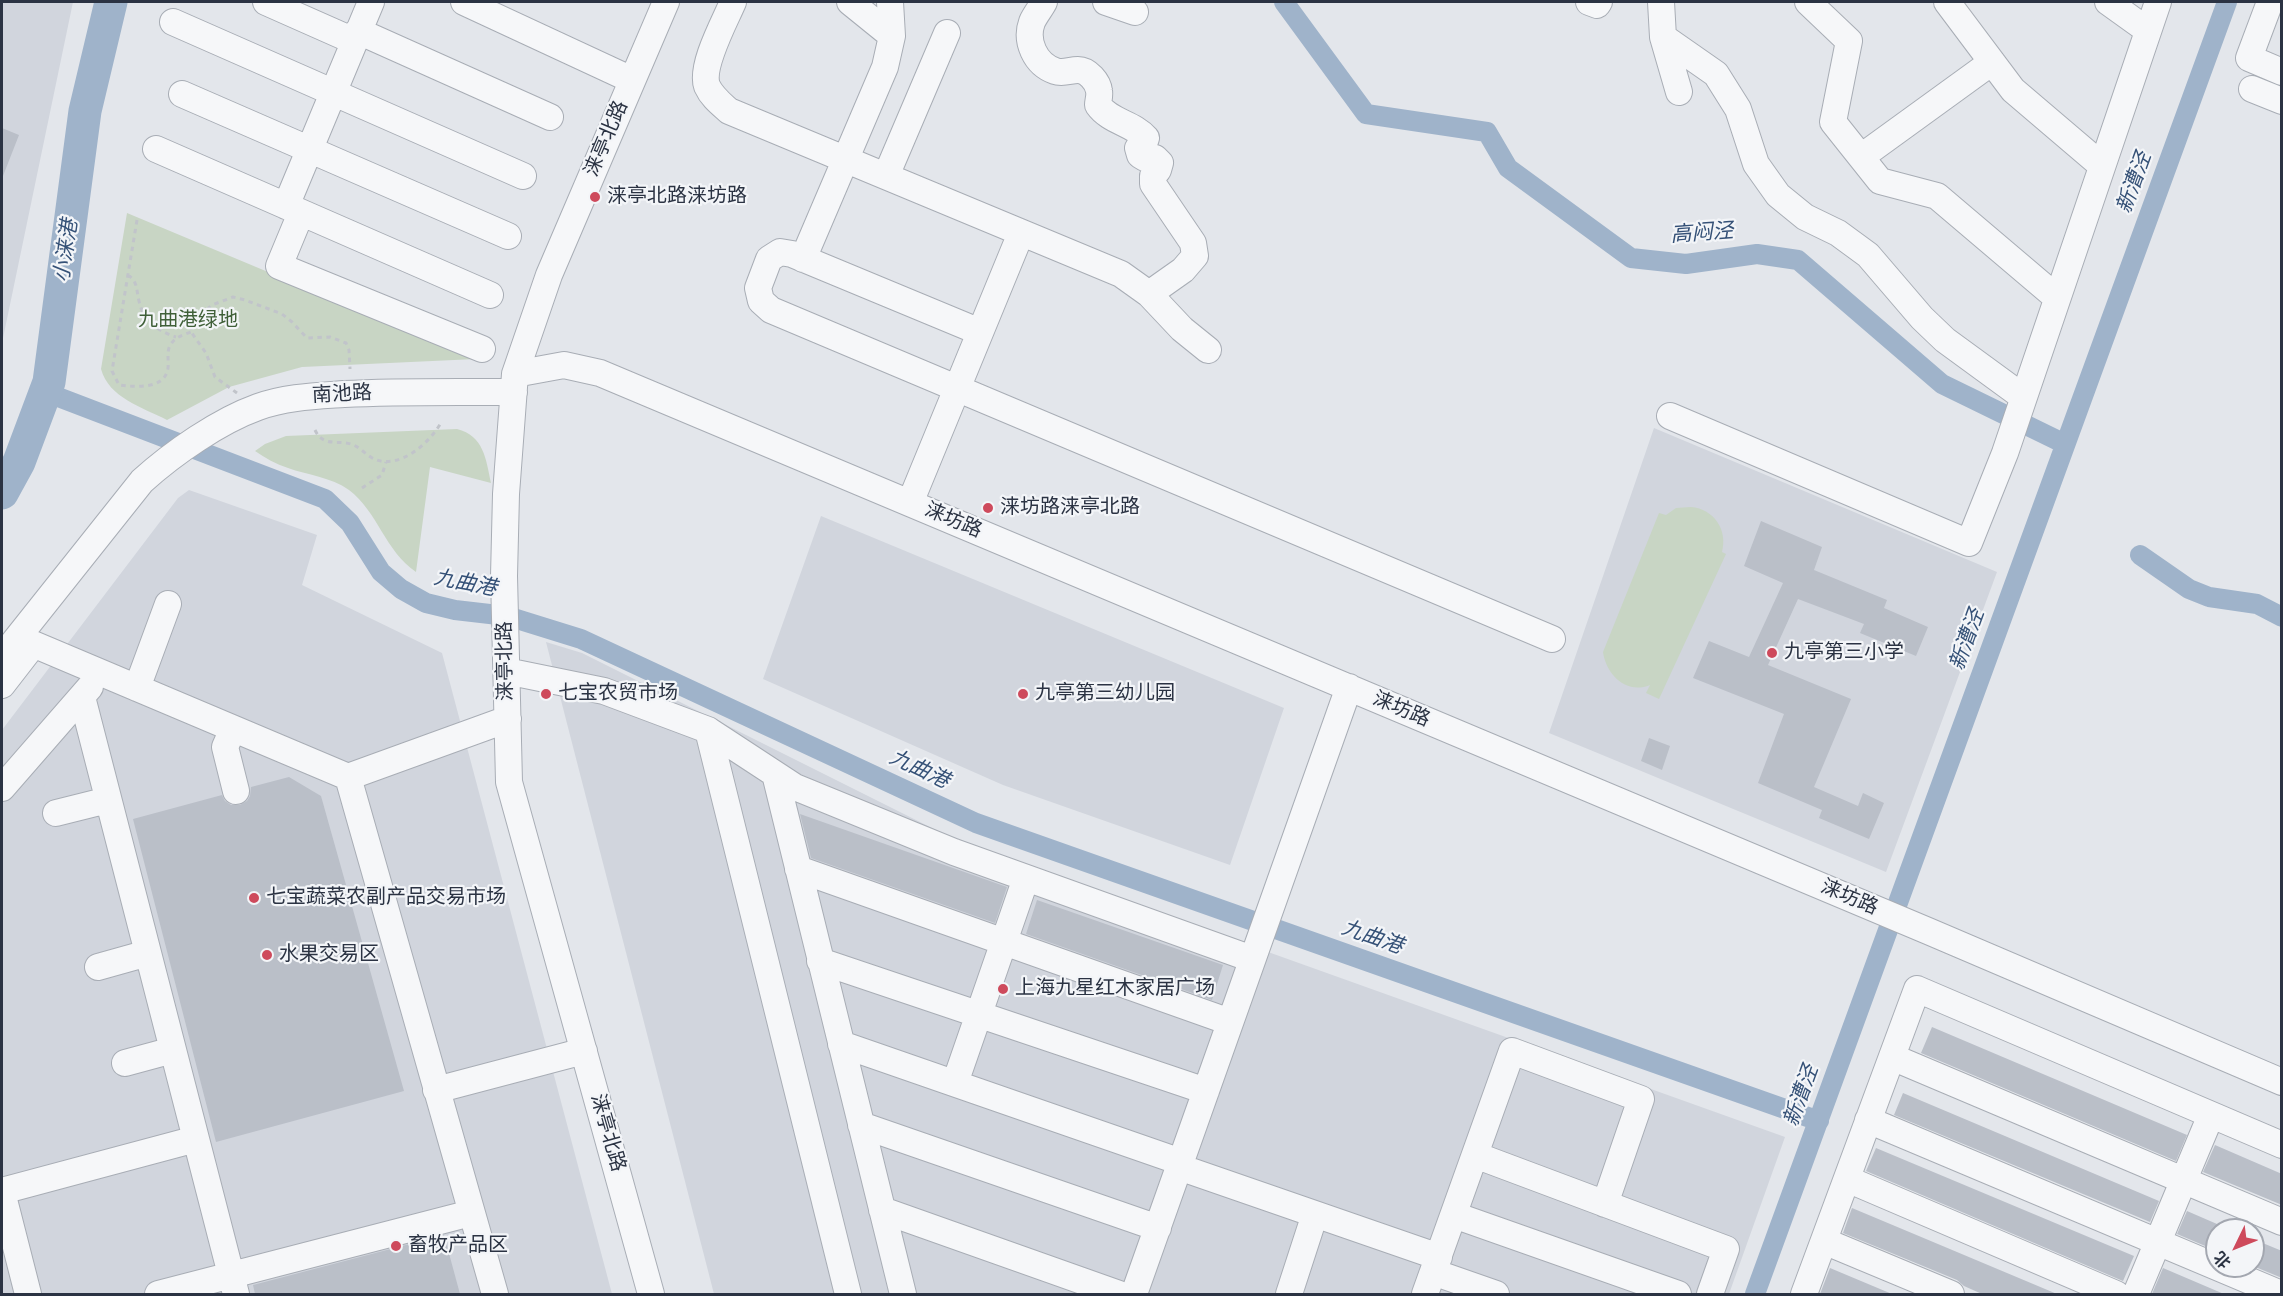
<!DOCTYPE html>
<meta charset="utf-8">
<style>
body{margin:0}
#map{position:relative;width:2283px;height:1296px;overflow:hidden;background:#e3e6eb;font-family:"Sofia Sans Condensed","Noto Sans SC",sans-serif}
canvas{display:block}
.frame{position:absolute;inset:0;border:3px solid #2b3343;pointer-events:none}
.north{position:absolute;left:2205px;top:1218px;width:60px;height:60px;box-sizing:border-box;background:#f3f5f8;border:2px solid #a3a7b0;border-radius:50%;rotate:227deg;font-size:16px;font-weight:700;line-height:24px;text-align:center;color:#2b3343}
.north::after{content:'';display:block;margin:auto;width:21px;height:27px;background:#ce4a5c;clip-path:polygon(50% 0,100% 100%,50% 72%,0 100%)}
</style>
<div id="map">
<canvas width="2283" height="1296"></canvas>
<div class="frame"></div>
<div class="north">北</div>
</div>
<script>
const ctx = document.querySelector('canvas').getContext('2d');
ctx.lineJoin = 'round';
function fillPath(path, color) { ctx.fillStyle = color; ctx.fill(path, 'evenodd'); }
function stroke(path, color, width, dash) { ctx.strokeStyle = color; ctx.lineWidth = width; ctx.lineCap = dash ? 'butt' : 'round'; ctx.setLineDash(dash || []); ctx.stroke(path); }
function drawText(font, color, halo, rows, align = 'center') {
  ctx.font = font + ' "Sofia Sans Condensed","Noto Sans SC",sans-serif'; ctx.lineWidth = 4.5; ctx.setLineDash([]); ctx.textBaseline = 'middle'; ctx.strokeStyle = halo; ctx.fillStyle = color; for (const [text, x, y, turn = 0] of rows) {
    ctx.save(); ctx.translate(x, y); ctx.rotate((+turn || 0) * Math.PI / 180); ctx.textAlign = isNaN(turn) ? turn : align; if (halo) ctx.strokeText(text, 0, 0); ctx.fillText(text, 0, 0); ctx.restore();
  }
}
const built = new Path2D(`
 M2 2H73L2 343Z
 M1654 428 1997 572 1886 872 1549 733Z
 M189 490 317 535 302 585 442 653 612 1294H2V730L178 498Z
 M821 516 1284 708 1230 865 1003 785 763 679Z
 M546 642 582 653 958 841 1785 1137 1729 1294H714Z`);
const green = new Path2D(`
 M127 213 476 359 302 367 229 387 167 420C142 407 109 398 101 369Z
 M457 429C484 436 486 459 491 483L430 467 416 572C385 551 378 512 349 490 331 477 307 475 288 468 276 464 265 458 255 451L265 444 286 436Z
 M1691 507C1714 509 1728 530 1722 552L1726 554 1659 699 1646 693 1650 685C1626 695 1606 674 1603 652L1659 513 1666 515 1676 508Z`);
const canal = new Path2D(`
 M1284 2 1366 114 1487 132 1508 168 1631 258 1686 264 1757 254 1798 260 1942 384 2065 444
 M45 392 325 499 350 523 381 572 401 589 426 603 455 610 507 616 581 639 976 823 1819 1121
 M2140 555 2189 589 2209 597 2257 604 2282 617
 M1755 1294 2227 2`);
const river = new Path2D(`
 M2 493 19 462 49 382 85 111 111 2`);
const building = new Path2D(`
 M2 128 19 135 3 176H2Z
 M1761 521 1822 547 1814 570 1887 600 1884 608 1928 627 1916 656 1860 633 1864 624 1798 599 1768 665 1851 699 1814 787 1858 806 1863 793 1884 803 1869 839 1819 818 1822 810 1758 783 1784 714 1693 678 1709 641 1749 657 1783 583 1744 566Z
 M1649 738 1670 746 1662 770 1641 761Z
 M289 777 321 796 404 1091 216 1142 133 819 222 795 225 801 231 805H240L247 801 250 796 251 787Z
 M800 814 1007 887 995 923 811 858Z
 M1037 900 1223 965 1212 1000 1026 934Z
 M1932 1027 2187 1135 2176 1161 1921 1053Z
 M1903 1093 2159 1201 2150 1222 1894 1115Z
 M2215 1145 2282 1174V1205L2203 1172Z
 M1876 1148 2134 1256 2123 1281 1866 1171Z
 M1852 1208 1926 1239 2057 1294H1982L1964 1286 1957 1280 1843 1233Z
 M2187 1211 2217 1224V1251L2177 1234Z
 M444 1235 460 1294H255L253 1285Z
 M2253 1239 2282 1251V1278L2253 1266Z
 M1830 1268 1892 1294H1820Z
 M2163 1268 2224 1294H2152Z`);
const path = new Path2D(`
 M137 220 112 371 119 385C135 387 165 390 168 368 169 360 166 351 171 344 175 337 183 335 191 332
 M128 275C138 282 136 289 139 301 143 321 158 331 176 337
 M237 393 215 377 206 353 191 332V326L199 316 212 305 233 297 245 300 282 314 292 322 307 338 330 337 346 343 349 350 350 369
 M315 430C323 447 336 440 351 444 360 447 366 455 374 459 400 470 430 443 442 421
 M362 488 382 475 386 462`);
const minor = new Path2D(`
 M266 2 354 41
 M464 2 632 80
 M733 2C725 21 700 66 707 86 712 97 720 103 729 111L1121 274 1149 294 1182 329 1208 350
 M850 2 892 36
 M1044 2C1041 8 1035 15 1032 22 1025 41 1035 64 1055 71 1063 74 1070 70 1078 70 1088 70 1098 82 1099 91 1100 96 1098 101 1098 105 1110 122 1133 123 1146 138L1144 144 1138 148 1140 155 1145 158H1155L1160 163 1158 170 1153 176V184L1193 243 1195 256 1183 270 1149 294
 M1106 2 1135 12
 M1589 2 1597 5 1599 2
 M1661 2 1663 37 1679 92
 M1808 2 1849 41 1833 122 1880 181 1937 196 2056 297
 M1947 2 2013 90 2101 165
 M2108 2 2147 30
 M2270 2 2249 58 2282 72
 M173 22 523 176
 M358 31 550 117
 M1663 37 1716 74 1738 109 1756 164 1778 195 1805 217 1838 233 1868 255 1922 318 1945 340 2023 397
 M2252 89 2282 101
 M182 94 508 236
 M156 149 490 295
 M1861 157 1992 62
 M886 176 947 33
 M286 206 371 2
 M301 213 279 266 482 349
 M803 259 885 67 892 36 890 2
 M980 332 792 254 780 252 769 259 758 288 761 301 771 310 1552 639
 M515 374 564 365 600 373 1928 931 2282 1082
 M1670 416 1969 543 2005 453 2158 2
 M910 503 1021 233
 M33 644 348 777 495 1294
 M2 657 142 481C173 453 219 421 258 407 285 397 315 396 344 394 400 391 457 392 514 392
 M506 671 604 691 708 730 795 787 954 852 1252 959
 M2 685 33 645
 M137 688 168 604
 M82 697 236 1294
 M233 729 225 747 236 791
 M708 730 848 1294
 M775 774 903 1294
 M348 777 508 719
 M2 788 90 687
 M56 813 108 800
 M798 869 1230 1022
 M820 961 1206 1091
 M98 967 148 953
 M841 1044 1181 1162
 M1892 1057 2282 1222
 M125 1063 173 1050
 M955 1083 1026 878
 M436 1090 584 1051
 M1868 1120 2281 1294
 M861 1125 1158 1228
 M1475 1155 1726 1249 1710 1294
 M1179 1167 1439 1257
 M1847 1179 2116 1294
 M2 1191 196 1139
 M2 1192 28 1294
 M882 1210 1119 1294
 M1454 1215 1678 1294
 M1824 1241 1951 1294
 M1433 1272 1496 1294
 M158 1294 471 1213
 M651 1294 509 782 504 576 506 494 515 374 549 275 666 2
 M1134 1294 1349 687
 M1289 1294 1315 1214
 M1425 1294 1512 1051 1641 1099 1605 1204
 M1804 1294 1917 989 2282 1145
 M2136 1294 2211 1115`);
const markers = [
 [595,197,6,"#ce4a5c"],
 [988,508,6,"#ce4a5c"],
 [1772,653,6,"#ce4a5c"],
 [546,694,6,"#ce4a5c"],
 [1023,694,6,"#ce4a5c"],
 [254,898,6,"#ce4a5c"],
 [267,955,6,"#ce4a5c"],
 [1003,989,6,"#ce4a5c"],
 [396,1246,6,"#ce4a5c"]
];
const streetNames = [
 ["涞亭北路",607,139,-67],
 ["南池路",342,395,-3],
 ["涞坊路",953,521,23],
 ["涞亭北路",506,661,-91],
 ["涞坊路",1401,710,23],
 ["涞坊路",1849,898,23],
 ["涞亭北路",607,1133,74]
];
const poiNames = [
 ["涞亭北路涞坊路",607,197],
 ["涞坊路涞亭北路",1000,508],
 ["九亭第三小学",1784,653],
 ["七宝农贸市场",558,694],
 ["九亭第三幼儿园",1035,694],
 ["七宝蔬菜农副产品交易市场",266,898],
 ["水果交易区",279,955],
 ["上海九星红木家居广场",1015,989],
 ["畜牧产品区",408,1246]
];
const parkNames = [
 ["九曲港绿地",188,321]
];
const waterNames = [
 ["新漕泾",2135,183,-70],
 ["高闷泾",1702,234,-4],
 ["小涞港",67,251,-82],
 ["九曲港",465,584,11],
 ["新漕泾",1968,640,-70],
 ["九曲港",919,770,25],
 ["九曲港",1372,938,19],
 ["新漕泾",1802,1096,-70]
];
fillPath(built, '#d1d5dd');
fillPath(green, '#c8d5c4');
stroke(canal, '#9fb3ca', 20);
stroke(river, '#9fb3ca', 33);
fillPath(building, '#babfc8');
stroke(minor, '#a8adb5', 28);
stroke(path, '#c1c4ca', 3, [4.5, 4.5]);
stroke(minor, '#f6f7f9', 26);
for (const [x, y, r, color] of markers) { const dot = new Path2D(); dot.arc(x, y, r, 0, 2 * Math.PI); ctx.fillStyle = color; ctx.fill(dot); stroke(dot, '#f3f5f8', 2); }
drawText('20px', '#2b3343', '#f3f5f8', streetNames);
drawText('20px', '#2b3343', '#f3f5f8', poiNames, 'left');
drawText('20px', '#3f5f38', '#f3f5f8', parkNames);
drawText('italic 21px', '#355177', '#f3f5f8', waterNames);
</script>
